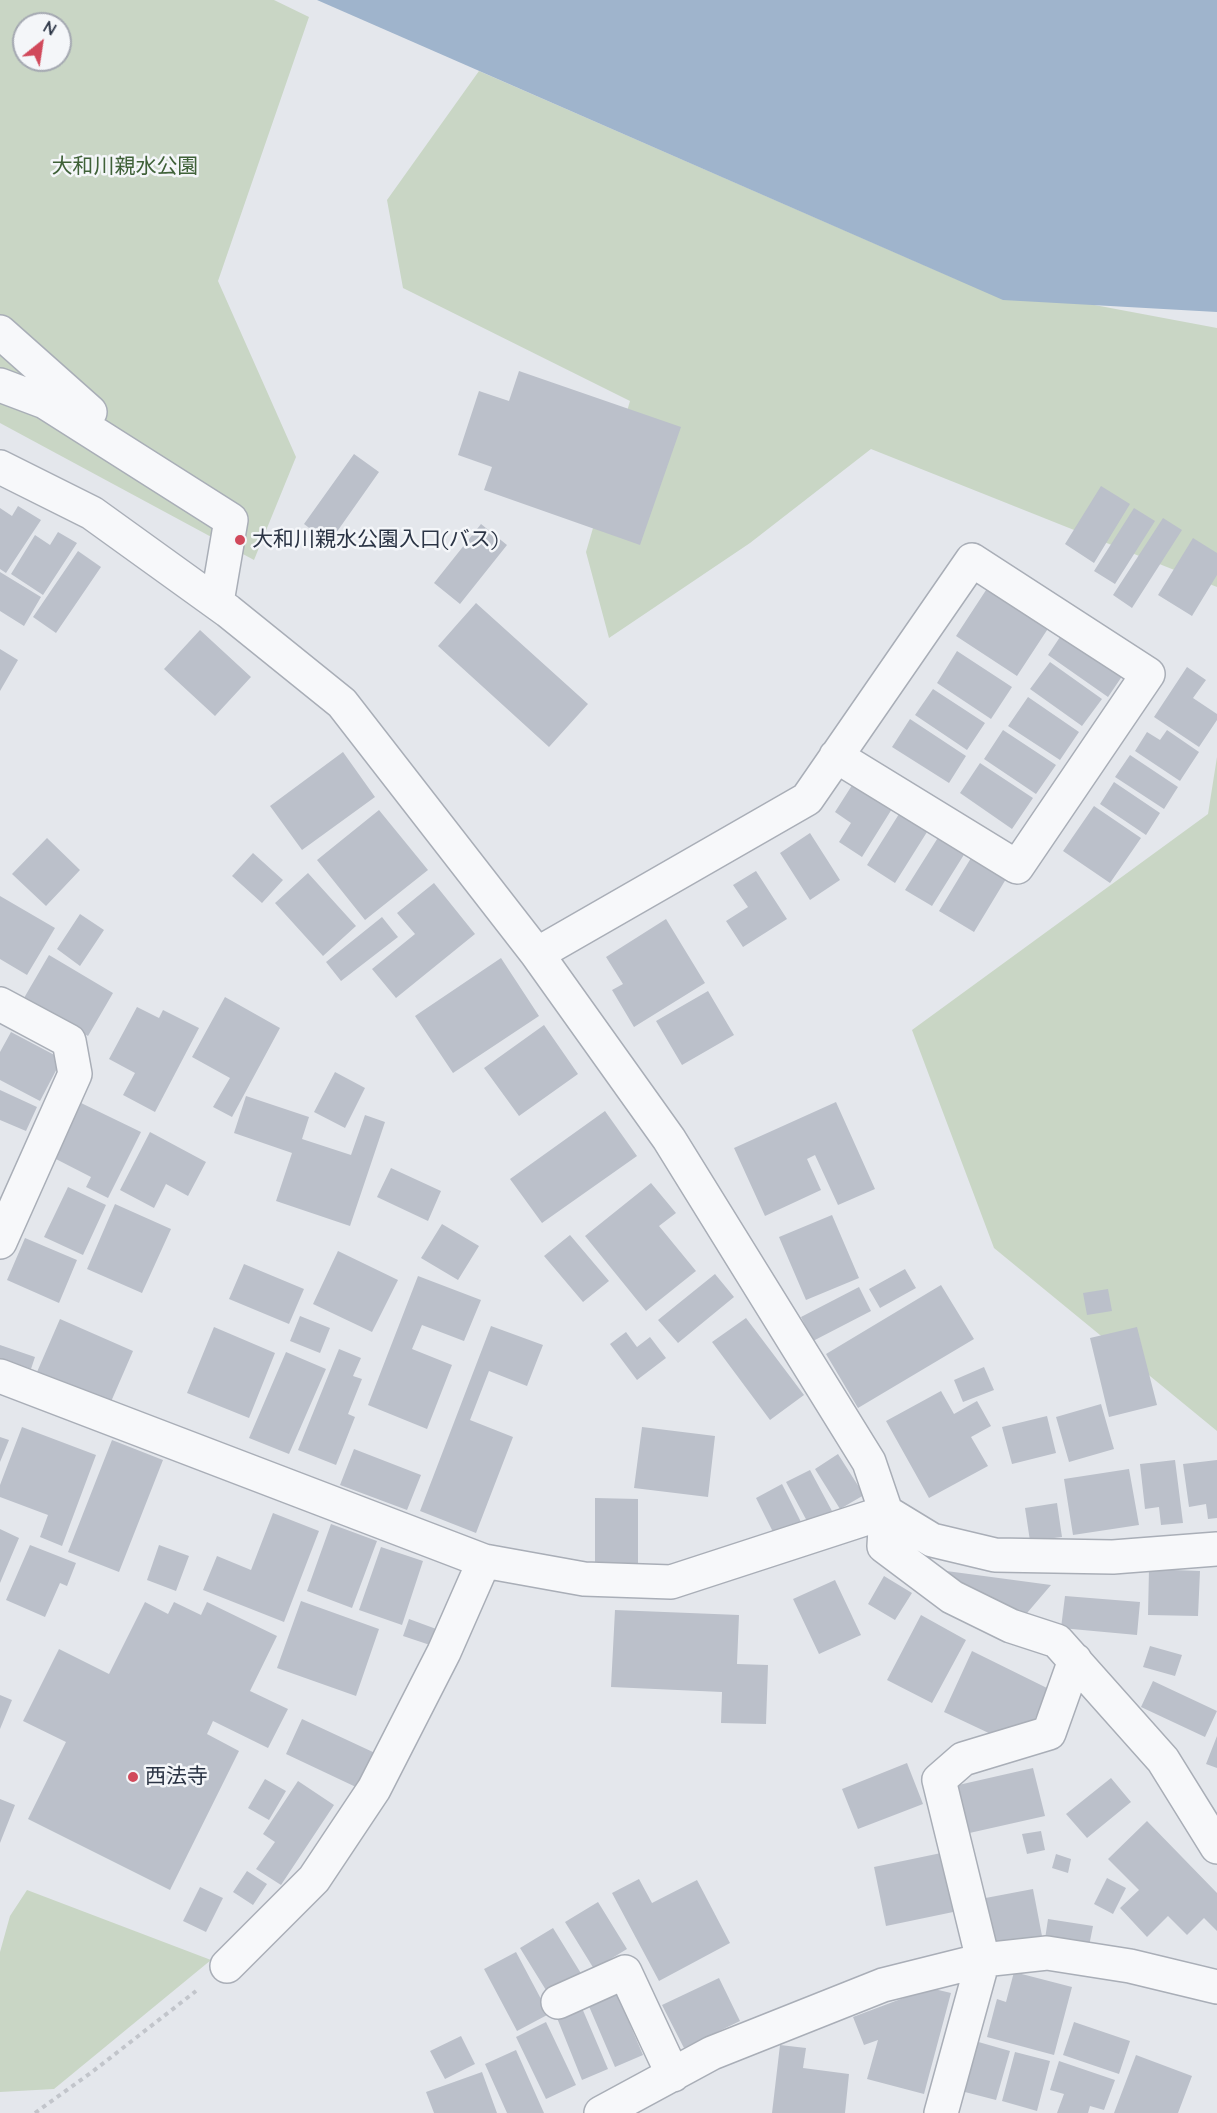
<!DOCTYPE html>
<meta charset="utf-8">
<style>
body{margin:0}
#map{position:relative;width:1217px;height:2113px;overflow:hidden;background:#e4e7ec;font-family:Quicksand,sans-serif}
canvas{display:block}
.north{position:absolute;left:12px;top:12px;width:60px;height:60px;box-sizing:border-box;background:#f4f6f9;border:2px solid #a4a8b1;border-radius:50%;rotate:30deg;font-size:16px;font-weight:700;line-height:24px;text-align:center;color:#2b3445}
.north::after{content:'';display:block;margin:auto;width:21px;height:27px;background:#d1495b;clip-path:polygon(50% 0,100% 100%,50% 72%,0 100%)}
</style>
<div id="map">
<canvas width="1217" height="2113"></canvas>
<div class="north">N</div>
</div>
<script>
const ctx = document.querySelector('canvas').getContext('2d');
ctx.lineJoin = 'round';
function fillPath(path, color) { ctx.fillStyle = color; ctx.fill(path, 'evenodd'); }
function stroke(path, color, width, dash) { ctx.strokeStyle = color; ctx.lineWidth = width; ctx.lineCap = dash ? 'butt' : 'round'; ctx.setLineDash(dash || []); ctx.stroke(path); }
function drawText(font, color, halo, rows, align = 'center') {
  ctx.font = font + ' Quicksand,"Noto Sans JP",sans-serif'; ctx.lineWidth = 5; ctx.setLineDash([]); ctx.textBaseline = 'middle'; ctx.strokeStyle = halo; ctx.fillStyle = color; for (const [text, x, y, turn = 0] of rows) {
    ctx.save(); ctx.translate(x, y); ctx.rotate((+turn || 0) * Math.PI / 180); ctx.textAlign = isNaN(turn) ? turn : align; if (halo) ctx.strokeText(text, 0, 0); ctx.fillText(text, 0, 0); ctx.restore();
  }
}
const green = new Path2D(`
 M0 0H274L309 17 218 281 296 457 254 560 0 423ZM24 24H60V60H24Z
 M479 71 956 279 1217 328V587L871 449 750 543 609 638 586 552 630 401 403 288 387 200Z
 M1217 757V1431L994 1248 912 1030 1208 814Z
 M27 1890 211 1960 54 2089 0 2092V1952L10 1916Z`);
const water = new Path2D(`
 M317 0H1217V312L1003 300Z`);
const building = new Path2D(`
 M519 371 681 427 640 545 484 490 492 467 458 455 479 391 509 401Z
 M354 454 379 472 329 543 304 524Z
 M1101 486 1130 504 1094 563 1065 544Z
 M18 506 41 520 6 573 0 569V508L12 516Z
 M1134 508 1155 521 1115 584 1094 571Z
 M1163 518 1182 530 1132 608 1113 595Z
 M481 524 507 545 460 604 434 583Z
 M58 532 77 543 43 595 11 574 35 535 50 545Z
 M1193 538 1217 553V575L1192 616 1158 595Z
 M78 551 101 567 56 633 33 617Z
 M0 572 41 597 24 626 0 611Z
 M990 584 1051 624 1017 676 956 636Z
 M476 603 588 704 549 747 438 646Z
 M1066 628 1127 669 1108 697 1048 655Z
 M200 630 251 677 215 716 164 669Z
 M0 649 18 660 0 691Z
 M957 651 1012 687 991 719 937 683Z
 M1050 662 1102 699 1082 726 1030 689Z
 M1187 667 1206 680 1193 698 1217 714V720L1199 747 1154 717Z
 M933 689 985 723 967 750 915 715Z
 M1028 697 1079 732 1060 760 1008 726Z
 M910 719 966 756 949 783 892 747Z
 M1003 730 1056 765 1036 794 984 759Z
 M1167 730 1199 752 1180 781 1135 751 1147 732 1160 740Z
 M343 752 375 797 302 850 270 806Z
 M1130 755 1178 787 1164 809 1115 777Z
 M980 763 1033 798 1012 829 960 793Z
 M856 779 895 804 862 857 839 842 851 823 835 812Z
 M1114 782 1160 813 1146 835 1100 804Z
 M1094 806 1141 838 1110 883 1063 851Z
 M379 810 428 870 365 920 317 860Z
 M899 814 927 832 895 883 867 865Z
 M810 833 840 880 810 900 780 853Z
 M939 836 965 853 932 906 905 890Z
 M47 838 80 870 46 906 12 874Z
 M253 853 283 880 262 903 232 876Z
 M971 858 1006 879 974 932 939 911Z
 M756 871 787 919 743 947 726 921 748 907 733 885Z
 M308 873 356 926 323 956 275 903Z
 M434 883 475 934 396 998 372 969 415 934 397 913Z
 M0 896 55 928 27 975 0 959Z
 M80 914 104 930 80 966 57 949Z
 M382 917 398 937 341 981 326 962Z
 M666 919 705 983 634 1027 612 990 623 984 606 957Z
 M49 955 113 993 88 1036 24 998Z
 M501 958 539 1016 453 1073 415 1016Z
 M708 991 734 1035 682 1065 656 1021Z
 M225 997 280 1028 232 1117 213 1107 230 1078 192 1057Z
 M137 1007 159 1018 163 1010 199 1028 155 1112 123 1095 135 1073 109 1059Z
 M544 1025 578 1074 519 1116 484 1068Z
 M11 1032 62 1059 40 1101 0 1080V1052Z
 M335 1072 365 1088 345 1128 314 1112Z
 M0 1090 37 1107 26 1131 0 1120Z
 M246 1096 309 1117 302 1139 351 1155 365 1115 385 1122 350 1226 276 1201 292 1153 234 1133Z
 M79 1102 141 1132 108 1198 86 1187 91 1177 52 1157Z
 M836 1102 875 1189 838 1205 815 1155 807 1159 821 1190 765 1216 734 1148Z
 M605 1111 637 1156 542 1223 510 1179Z
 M150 1132 206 1162 188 1196 166 1184 154 1208 120 1190Z
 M391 1168 441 1191 428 1221 377 1197Z
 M651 1183 676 1213 659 1226 696 1271 646 1311 585 1236Z
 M68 1187 106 1205 83 1255 44 1237Z
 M115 1204 171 1229 142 1293 87 1269Z
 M832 1215 859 1278 806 1300 779 1237Z
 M442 1224 479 1246 458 1280 421 1258Z
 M570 1235 609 1281 583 1302 544 1256Z
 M25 1238 77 1260 59 1303 7 1280Z
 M338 1251 398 1280 372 1332 313 1304Z
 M244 1264 304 1289 289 1324 229 1299Z
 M905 1269 916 1288 880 1308 869 1289Z
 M715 1274 734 1297 678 1343 658 1320Z
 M418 1276 481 1300 464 1341 422 1325 412 1349 452 1365 427 1429 368 1405Z
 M941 1285 974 1339 858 1408 826 1354Z
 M859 1287 871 1311 813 1341 801 1317Z
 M1108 1289 1112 1311 1087 1315 1083 1293Z
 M300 1316 330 1328 320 1353 290 1341Z
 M746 1318 804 1395 770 1420 712 1342Z
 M60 1319 133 1351 110 1404 37 1372Z
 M491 1326 543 1345 527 1386 489 1371 470 1420 513 1437 476 1533 420 1511Z
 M214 1327 275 1353 249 1418 187 1393Z
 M1137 1327 1157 1405 1109 1417 1090 1338Z
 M626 1332 637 1347 650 1337 666 1358 637 1380 610 1344Z
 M0 1345 35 1357 31 1369 0 1358Z
 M339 1349 361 1358 353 1376 362 1379 348 1414 355 1417 336 1465 298 1450Z
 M286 1352 326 1369 289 1454 249 1438Z
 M984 1367 994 1390 963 1402 954 1380Z
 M941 1391 954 1414 977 1401 991 1426 971 1437 988 1466 929 1498 886 1421Z
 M1101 1404 1114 1449 1069 1462 1056 1417Z
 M1047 1416 1056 1453 1012 1464 1002 1427Z
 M22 1427 96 1455 62 1546 40 1537 48 1515 0 1497V1485Z
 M642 1427 715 1436 708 1497 634 1488Z
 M0 1437 9 1440 0 1462Z
 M112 1440 163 1460 119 1572 68 1552Z
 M354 1449 421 1475 407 1510 340 1485Z
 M838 1454 864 1495 840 1509 815 1469Z
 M1175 1460 1183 1523 1161 1525 1159 1507 1145 1509 1140 1464Z
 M1217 1460V1518L1208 1519 1206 1504 1189 1507 1183 1464Z
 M1129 1469 1139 1525 1073 1535 1064 1479Z
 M810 1470 832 1511 808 1523 786 1482Z
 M782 1484 802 1524 776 1538 756 1498Z
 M595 1498 638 1499V1566L595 1565Z
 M1057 1503 1062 1537 1030 1541 1025 1508Z
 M273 1513 319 1531 284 1622 203 1590 217 1556 251 1570Z
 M331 1524 377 1541 352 1608 307 1591Z
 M0 1529 19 1538 0 1583Z
 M30 1545 76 1563 67 1586 60 1583 45 1617 6 1600Z
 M159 1545 189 1556 176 1591 147 1580Z
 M381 1547 423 1561 402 1625 359 1610Z
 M1149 1569 1200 1571 1198 1616 1148 1615Z
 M939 1570 1051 1585 1021 1620Z
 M884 1576 912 1593 895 1620 868 1604Z
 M835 1580 861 1635 819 1654 793 1599Z
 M1065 1596 1140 1602 1137 1635 1061 1628Z
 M301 1601 379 1629 356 1696 277 1668Z
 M145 1602 168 1614 174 1602 201 1615 207 1602 277 1636 250 1691 288 1709 268 1748 213 1721 207 1734 239 1751 170 1890 28 1819 66 1742 23 1721 59 1649 109 1674Z
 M615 1610 739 1615 737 1664 768 1665 766 1724 721 1723 722 1692 611 1687Z
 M921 1615 966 1640 932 1703 887 1680Z
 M409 1619 439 1630 433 1646 403 1636Z
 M1150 1646 1182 1655 1175 1676 1143 1667Z
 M972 1651 1049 1689 1034 1721 993 1735 944 1712Z
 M1153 1681 1217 1711 1205 1737 1141 1707Z
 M0 1695 12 1700 0 1729Z
 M302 1719 375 1753 358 1788 286 1754Z
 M1217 1736V1768L1206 1764Z
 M907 1763 923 1804 858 1829 842 1789Z
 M1033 1768 1045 1816 965 1834 954 1786Z
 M1111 1778 1131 1802 1087 1838 1066 1814Z
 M265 1779 286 1791 269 1820 248 1808Z
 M298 1781 334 1805 281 1885 256 1869 275 1842 263 1834Z
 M0 1799 15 1805 0 1843Z
 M1147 1821 1217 1893V1931L1204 1918 1187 1935 1168 1916 1147 1937 1120 1908 1139 1890 1108 1859Z
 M1041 1831 1045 1850 1027 1854 1022 1834Z
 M946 1852 958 1911 886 1926 874 1867Z
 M1056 1854 1071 1859 1068 1873 1052 1868Z
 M247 1871 267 1884 253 1905 233 1892Z
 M1107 1878 1126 1888 1113 1914 1094 1904Z
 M639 1879 652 1903 697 1880 730 1943 659 1981 612 1893Z
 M200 1887 223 1898 206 1932 183 1921Z
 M1033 1889 1042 1936 985 1947 975 1900Z
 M598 1902 627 1949 594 1969 565 1922Z
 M1048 1919 1093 1926 1089 1946 1045 1939Z
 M553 1928 582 1975 549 1995 520 1948Z
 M516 1952 549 2014 517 2031 484 1969Z
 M1014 1972 1072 1987 1054 2055 987 2037 997 1999 1006 2002Z
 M719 1978 740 2021 684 2048 662 2005Z
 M930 1988 951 1993 924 2094 867 2079 878 2040 864 2045 853 2017Z
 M616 1992 643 2055 615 2067 588 2004Z
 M582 2008 608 2069 582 2080 557 2018Z
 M546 2022 576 2085 546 2099 516 2037Z
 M1074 2022 1130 2041 1119 2074 1063 2055Z
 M461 2036 475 2064 445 2079 430 2051Z
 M975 2041 1010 2051 996 2100 961 2091Z
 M780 2045 806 2048 803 2068 849 2074 845 2113H772Z
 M516 2050 544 2113H507L485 2064Z
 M1015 2052 1050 2061 1037 2111 1002 2101Z
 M1136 2055 1192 2076 1178 2113H1114Z
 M1059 2061 1115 2080 1104 2110 1090 2106 1088 2113H1057L1064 2094 1050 2090Z
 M482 2072 497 2113H434L426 2092Z`);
const path = new Path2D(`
 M35 2113 92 2072 196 1991`);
const minor = new Path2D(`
 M0 332 90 412
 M0 385 45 402 231 520 217 602
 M0 467 92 513 228 611 342 703 537 954 669 1139 869 1462 886 1512 884 1546 952 1597 1011 1626 1057 1641 1163 1760 1217 1847
 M537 954 807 799 972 560 1148 674 1017 867 836 756
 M0 1004 69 1041 75 1074 0 1242
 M0 1376 484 1561 584 1579 671 1582 886 1512 932 1540 995 1555 1113 1557 1217 1549
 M227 1966 314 1879 374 1789 444 1652 484 1561
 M558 2002 625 1972 673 2075
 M601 2113 712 2053 883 1985 983 1960 1047 1953 1130 1966 1217 1987
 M941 2113 983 1960 939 1780 963 1759 1049 1733 1075 1660`);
const markers = [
 [240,540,6,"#d1495b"],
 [133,1777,6,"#d1495b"]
];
const parkNames = [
 ["大和川親水公園",125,167]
];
const poiNames = [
 ["大和川親水公園入口(バス)",252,540],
 ["西法寺",145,1777]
];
fillPath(green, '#c9d6c5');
fillPath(water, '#9fb4cc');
fillPath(building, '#bbc0ca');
stroke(minor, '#a9aeb7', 36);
stroke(path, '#c2c5cb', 4, [4.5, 4.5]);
stroke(minor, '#f7f8fa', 33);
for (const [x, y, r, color] of markers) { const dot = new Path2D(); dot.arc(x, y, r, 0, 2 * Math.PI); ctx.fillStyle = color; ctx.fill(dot); stroke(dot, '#f4f6f9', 2); }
drawText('21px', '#3f6138', '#f4f6f9', parkNames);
drawText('21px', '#2b3445', '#f4f6f9', poiNames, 'left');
</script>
